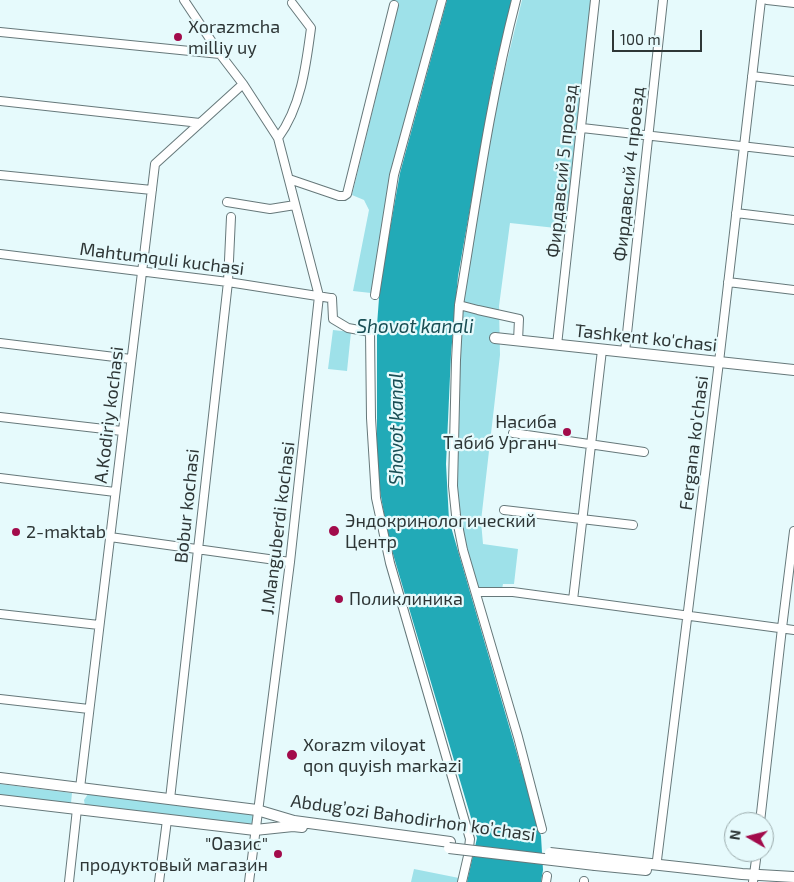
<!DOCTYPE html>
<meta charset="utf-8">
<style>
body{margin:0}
#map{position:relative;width:794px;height:882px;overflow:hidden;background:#e6fafc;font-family:"Exo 2",sans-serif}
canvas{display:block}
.north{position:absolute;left:724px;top:812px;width:50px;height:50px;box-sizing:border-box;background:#e6fafc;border:1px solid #9cacad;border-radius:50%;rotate:278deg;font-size:14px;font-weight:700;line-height:20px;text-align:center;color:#2e3636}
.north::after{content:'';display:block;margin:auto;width:18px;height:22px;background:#a20b4b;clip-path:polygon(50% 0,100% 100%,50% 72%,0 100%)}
.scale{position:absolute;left:612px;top:30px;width:90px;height:22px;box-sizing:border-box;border:2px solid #2e3636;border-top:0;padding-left:6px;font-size:15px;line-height:18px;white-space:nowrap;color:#2e3636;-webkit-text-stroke:4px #e6fafc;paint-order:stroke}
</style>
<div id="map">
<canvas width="794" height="882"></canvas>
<div class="north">N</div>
<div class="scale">100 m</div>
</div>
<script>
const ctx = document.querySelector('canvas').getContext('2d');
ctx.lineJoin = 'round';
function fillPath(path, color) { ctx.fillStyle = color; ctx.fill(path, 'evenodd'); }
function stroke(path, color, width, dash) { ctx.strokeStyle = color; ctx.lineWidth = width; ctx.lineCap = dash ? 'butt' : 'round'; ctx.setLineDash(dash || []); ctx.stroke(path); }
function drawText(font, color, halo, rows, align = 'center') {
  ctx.font = font + ' "Exo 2",sans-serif'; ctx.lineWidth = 4.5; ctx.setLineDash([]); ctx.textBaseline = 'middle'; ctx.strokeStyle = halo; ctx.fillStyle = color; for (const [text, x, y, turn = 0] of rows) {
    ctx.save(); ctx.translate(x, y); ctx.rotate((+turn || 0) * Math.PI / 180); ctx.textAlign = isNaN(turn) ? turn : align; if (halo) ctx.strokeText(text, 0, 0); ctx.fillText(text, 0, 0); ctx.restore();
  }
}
const green = new Path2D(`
 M390 0H438L389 181 371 293 353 291 369 210 364 200 352 195 399 3Z
 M522 0H591L565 229 510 223 499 306 500 355 481 521 483 544 518 549 514 584H503L502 589H479L468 554 459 512 456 481 458 359 464 297 497 102Z
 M333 330 351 332 347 371 328 369Z
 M0 784 72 793 71 803 0 795Z
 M88 794 250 814 253 816 252 823 248 825 85 806 84 800Z
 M414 869 464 879V882H411Z`);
const water = new Path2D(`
 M447 0H512L494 73 458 276 451 354 446 464 449 520 541 836 543 870 541 882H467L477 838 388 537 377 473V325L380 285 400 173Z`);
const street = new Path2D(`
 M184 0 220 54 243 84 278 138 319 296 290 562 249 882
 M516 0C490 100 476 203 459 305L478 310 519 319 518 341
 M767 0 794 3
 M0 32 220 54
 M752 76 794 81
 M0 101 200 123
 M582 128 794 152
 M278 138C301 107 306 66 311 28L292 3
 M0 175 152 190
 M289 179 339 196H344L347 194 394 5
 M227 202 270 209 295 205
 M736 213 794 220
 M0 254 228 282 330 298H332L333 319 348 328 370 332 371 418 376 498 390 563 470 839 468 856 462 882
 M728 282 794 290
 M375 295 394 175 442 0
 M459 305 456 360 453 486 456 515 463 550 518 737 542 829
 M0 343 131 359
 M557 345 595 0
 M625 352 663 0
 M0 417 122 431
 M513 433 644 452
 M0 478 115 492
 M504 510 633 525
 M110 537 290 562
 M476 592H513L794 630
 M573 600 602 350
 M0 614 99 625
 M0 699 89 709
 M80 788 155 164 243 84
 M170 799 228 282 231 217
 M760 822 782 628 794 531
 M657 860 719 362 761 0
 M69 882 77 809
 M159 882 167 820
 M546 882 547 876
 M584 882V881
 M753 882 757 852`);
const secondary = new Path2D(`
 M495 338 794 370
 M0 778 257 810 294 821 450 842
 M0 800 255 830 293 826 302 827
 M596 858 742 874 794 877
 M595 865 646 870`);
const secondaryBridge = new Path2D(`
 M449 848 595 865
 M550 853 596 858`);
const markers = [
 [178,37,5,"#a20b4b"],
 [567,432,5,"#a20b4b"],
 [334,531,6,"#a20b4b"],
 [16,532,5,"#a20b4b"],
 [339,599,5,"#a20b4b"],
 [292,755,6,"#a20b4b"],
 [278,854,5,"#a20b4b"]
];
const poiNames = [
 ["Xorazmcha",188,27],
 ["milliy uy",188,48],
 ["Насиба",557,422,"right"],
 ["Табиб Урганч",557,443,"right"],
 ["Эндокринологический",345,521],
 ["Центр",345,542],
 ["2-maktab",26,532],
 ["Поликлиника",349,599],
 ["Xorazm viloyat",303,745],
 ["qon quyish markazi",303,766],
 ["\"Оазис\"",268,844,"right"],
 ["продуктовый магазин",268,865,"right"]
];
const streetNames = [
 ["Фирдавсий 5 проезд",562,171,-84],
 ["Фирдавсий 4 проезд",629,174,-84],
 ["Mahtumquli kuchasi",162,259,7],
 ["Tashkent ko'chasi",646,338,6],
 ["A.Kodiriy kochasi",109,415,-83],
 ["Fergana ko'chasi",694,443,-83],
 ["Bobur kochasi",187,506,-84],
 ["J.Manguberdi kochasi",278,528,-83],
 ["Abdug’ozi Bahodirhon ko’chasi",413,818,8]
];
const waterNames = [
 ["Shovot kanali",415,327],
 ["Shovot kanal",397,429,-90]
];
fillPath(green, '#9ee1e9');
fillPath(water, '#22aab7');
stroke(street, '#66787a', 10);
stroke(secondary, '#66787a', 12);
stroke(street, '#fff', 8);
stroke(secondary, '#fff', 10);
stroke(secondaryBridge, '#66787a', 12, []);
stroke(secondaryBridge, '#fff', 10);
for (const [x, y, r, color] of markers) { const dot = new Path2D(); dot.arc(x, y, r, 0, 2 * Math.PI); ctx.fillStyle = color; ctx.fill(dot); stroke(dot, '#e6fafc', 2); }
drawText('18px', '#2e3636', '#e6fafc', poiNames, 'left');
drawText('18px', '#2e3636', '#e6fafc', streetNames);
drawText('italic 19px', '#194e54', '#e6fafc', waterNames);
</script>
